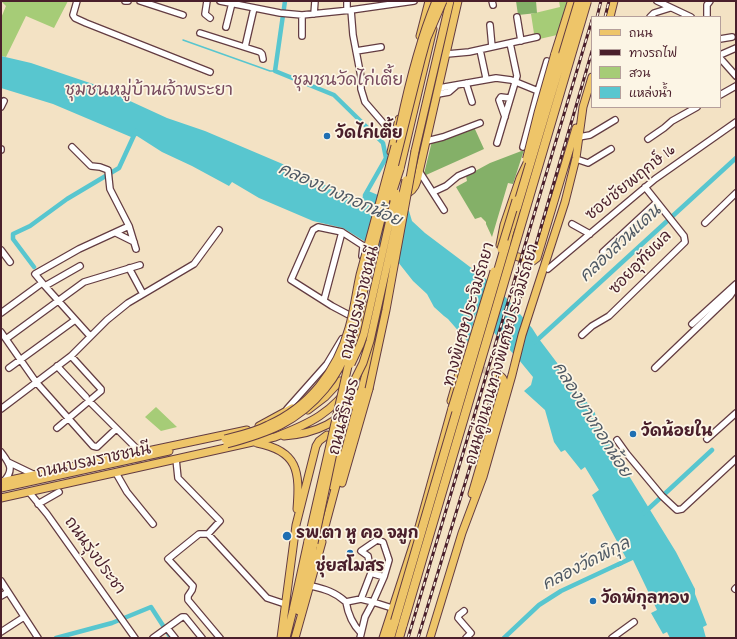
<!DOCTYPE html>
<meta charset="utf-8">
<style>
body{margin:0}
#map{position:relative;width:737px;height:639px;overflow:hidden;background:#f3e2c4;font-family:Dekko,"Playpen Sans Thai",sans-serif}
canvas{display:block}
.frame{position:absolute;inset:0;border:2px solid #4a1f2b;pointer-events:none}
.legend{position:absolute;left:591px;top:16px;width:130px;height:92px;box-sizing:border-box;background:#fcf5e5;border:1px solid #b59f9b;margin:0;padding:5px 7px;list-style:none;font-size:12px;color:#4a1f2b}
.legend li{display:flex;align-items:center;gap:8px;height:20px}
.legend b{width:20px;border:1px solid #b59f9b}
</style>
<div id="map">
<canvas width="737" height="639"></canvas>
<div class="frame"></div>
<ul class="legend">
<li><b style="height:5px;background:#eec569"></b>ถนน</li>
<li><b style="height:5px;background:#4a1f2b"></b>ทางรถไฟ</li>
<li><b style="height:11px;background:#a6cc77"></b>สวน</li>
<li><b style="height:11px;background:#58c6cf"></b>แหล่งน้ำ</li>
</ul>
</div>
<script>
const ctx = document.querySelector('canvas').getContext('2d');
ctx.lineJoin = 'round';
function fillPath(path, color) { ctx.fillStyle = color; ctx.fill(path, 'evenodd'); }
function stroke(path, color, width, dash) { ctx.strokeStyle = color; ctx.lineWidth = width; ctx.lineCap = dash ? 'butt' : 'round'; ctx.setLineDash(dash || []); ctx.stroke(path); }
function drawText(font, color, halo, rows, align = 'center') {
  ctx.font = font + ' Dekko,"Playpen Sans Thai",sans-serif'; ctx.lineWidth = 3.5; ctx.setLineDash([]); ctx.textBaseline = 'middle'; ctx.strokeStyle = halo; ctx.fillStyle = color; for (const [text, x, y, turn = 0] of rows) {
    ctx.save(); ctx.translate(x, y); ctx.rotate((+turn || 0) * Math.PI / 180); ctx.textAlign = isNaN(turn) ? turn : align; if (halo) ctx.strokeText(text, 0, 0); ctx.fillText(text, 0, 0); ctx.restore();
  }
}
const green = new Path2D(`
 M1 1H68L54 28 26 16 6 57 1 56V18L6 6Z
 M559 1H575L566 33 535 40 531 14 560 7Z
 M156 407 177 427 161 431 145 417Z`);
const forest = new Path2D(`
 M516 1H536L537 13 518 15Z
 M474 127 484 149 426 175 424 174 432 141Z
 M524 150 513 184 508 183 492 237 486 224V222L481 217 475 219 456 187 467 181 466 176 490 163Z`);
const water = new Path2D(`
 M1 56 31 63 93 84 167 118 205 131 285 165 360 202 366 190 378 195 409 211 412 221 425 233 486 279 501 292 532 328 539 339 595 413 597 424 676 552 695 589V594L707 625 703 627 706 638H670L667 632 663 634 651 613 657 610 633 560 618 567 616 564 626 558 592 495 599 490 585 467 581 470 565 450 561 452 554 442 545 410 524 391 531 385 533 377 519 360 476 313 468 342 448 319 444 316 434 307 427 294 413 281 398 262 343 228 313 221 259 198 232 182 229 186 192 166 162 152 137 136 131 137 53 104 1 88Z`);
const stream = new Path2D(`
 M183 40 270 71H275`);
const canal = new Path2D(`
 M285 1 275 71 334 95 383 143 386 158 365 195
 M34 267 13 239V234L30 226 67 199 119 168 136 131
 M535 342 736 158
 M644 513 712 450
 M56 638 112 623 151 607 171 638
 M504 638 539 605 561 591 621 563`);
const majorTunnel = new Path2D(`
 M481 369 494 373`);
const minor = new Path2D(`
 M77 1 73 15 75 18 86 23 210 72
 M125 1H128
 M140 1 183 15
 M207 1 205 14 210 18
 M220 1 280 13 302 15 351 10 414 1
 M347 1V10
 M492 1 493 5
 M657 1 691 17
 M351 10 353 35 361 77V89L365 102 384 124 396 131
 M314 14 315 1
 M517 17 521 41
 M650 17 654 13 670 8
 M707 17V5L710 1
 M490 25 492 47
 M226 27 232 3
 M200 33 260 52 262 54 263 59
 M302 36V15
 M720 39 732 37
 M245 47 254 8
 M480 50 486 78
 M356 51 381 47
 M447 54 469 52 537 37
 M720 55 736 48
 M720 58 736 76
 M466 83 472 102
 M439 88 496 78 511 80 538 91 523 147
 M538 91 547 61
 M438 94 449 92 457 85
 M720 95 736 86
 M1 107 4 101
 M505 117 499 100 501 97 509 98
 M579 137 590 135 615 120
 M648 139 664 128 672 121 697 107
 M427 141 443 137 480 123
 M497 143 517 76 510 43
 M72 147 91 166 100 167 108 170 110 189 129 226
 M1 150V149
 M576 159 588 163 611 149
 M419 171 444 210
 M433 192 446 186 458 176 472 170
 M705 223 736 193
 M572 224 590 234
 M116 233 134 242
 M1 250 10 262
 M603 252 656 203
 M129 268 143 294
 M548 269 655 179 736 122
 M365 275 368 274C386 277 388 278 385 297
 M45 286 80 266
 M324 300 342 232
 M1 313 42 283
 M349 315 332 306 291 280 313 230 318 227 342 232 362 245 363 247 362 256
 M692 324 736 284
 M1 332 36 382 93 446 97 447 116 429
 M582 335 592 326 609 316 685 242 684 236 645 187
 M90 336 45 286 35 274 79 249 129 226 136 249
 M6 339 84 282 140 265
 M57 366 86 397
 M9 368 75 320
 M655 368 730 296 736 287
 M89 401 140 452
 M1 409 71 356 107 320 128 303 194 264 219 230
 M287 409 327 364 342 339
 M57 428 101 391V389L71 356
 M707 439 736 413
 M617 440 627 454 662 496 677 510 682 509 736 459
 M1 452C9 463 15 469 4 481
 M176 459 178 478 220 521 208 534H199L168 559 193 586 192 590 188 596V600L220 638
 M8 462 35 475
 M116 473 127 492 153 524
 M29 492 47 514 135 638
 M38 504 59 492
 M208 534 267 598 285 604
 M371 573 384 577
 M1 581 38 638
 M311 586C325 589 335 592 346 602L361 599 373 602 365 617 360 638
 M735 589 736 588
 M1 596 8 592
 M361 599 371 573 368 556 361 551 377 540 383 542 389 560 384 577 373 602 392 608
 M346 602C348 614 352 624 361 633
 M464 611 459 615 458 618 471 633 466 638
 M167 628 175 638
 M1 632 24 617
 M153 638 182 617H185L202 638
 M612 638 634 622`);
const major = new Path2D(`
 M610 17 614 1
 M420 36 429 1
 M415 151 450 1
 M391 152 399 119
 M400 169 433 29
 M403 195C411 193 415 188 417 181L458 1
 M515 225 536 161
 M510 241 508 249 511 255 533 261 537 258 576 128
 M500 245 504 225 520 178 528 161
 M349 358 361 327 367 306
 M451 401 460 370 463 367 467 365
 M308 410 325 397 340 381
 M259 426 292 408
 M284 436C314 434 344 422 358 394
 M257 443C298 451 300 471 297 509
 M1 482 247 430
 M342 483 369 389
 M1 488 169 451
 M472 494 504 384C504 377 501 376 494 373
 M1 498 275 437C311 423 332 413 354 381
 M320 545 371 355 384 298 385 297 378 290
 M299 611 314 543
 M281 638 296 525 316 446 319 441 327 435 335 438C342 447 334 474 332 486
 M286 638 293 610 308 541
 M295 638 322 542
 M383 638 419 527 452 408
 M430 638 462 533 483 477 512 375 522 335 565 202 576 158 583 107 592 77`);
const highway = new Path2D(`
 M555 55 572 1
 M506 244 514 216
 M390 638 395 621
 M399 638 403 624`);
const rail = new Path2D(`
 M597 17 601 1
 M605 17 609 1
 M408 638 592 20
 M418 638 501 365 592 51`);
const majorBridge = new Path2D(`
 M400 126C409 83 419 42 436 1
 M391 197 400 169
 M501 249 516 200
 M351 364 360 345 364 334 396 193
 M354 381 363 363 370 341 406 180
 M369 389 386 310 415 151
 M452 408 494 271
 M225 439C240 435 255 432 268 425 309 407 337 371 349 328 354 311 356 293 360 275 372 232 383 189 395 146
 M227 444C267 433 297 423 325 389 356 352 359 305 371 259 388 193 404 126 421 60L427 38 443 1
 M308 541 351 353
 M314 543 346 391`);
const highwayBridge = new Path2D(`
 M527 159 539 111 555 55
 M517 207 579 1
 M395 621 506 244
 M403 624 587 1`);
const markers = [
 [327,136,4,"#1f6fb2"],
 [633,434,4,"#1f6fb2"],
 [287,536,5,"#1f6fb2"],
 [350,553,4,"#1f6fb2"],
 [593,601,4,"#1f6fb2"]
];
const poiNames = [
 ["วัดไก่เตี้ย",335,136],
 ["วัดน้อยใน",641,434],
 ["รพ.ตา หู คอ จมูก",296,536],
 ["ชุ่ยสโมสร",350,569,"center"],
 ["วัดพิกุลทอง",601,601]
];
const streetNames = [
 ["ซอยชัยพฤกษ์ 16",632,184,-39],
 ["ซอยอุทัยผล",642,264,-46],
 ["ถนนบรมราชชนนี",362,303,-76],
 ["ทางพิเศษประจิมรัถยา",471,315,-74],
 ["ถนนคู่ขนานทางพิเศษประจิมรัถยา",504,355,-74],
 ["ถนนสิรินธร",346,417,-75],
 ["ถนนบรมราชชนนี",94,463,-12],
 ["ถนนรุ่งประชา",93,557,54]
];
const neighbourhoodNames = [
 ["ชุมชนวัดไก่เตี้ย",348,83],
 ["ชุมชนหมู่บ้านเจ้าพระยา",149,93]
];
const waterNames = [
 ["คลองบางกอกน้อย",339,197,24],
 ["คลองสวนแดน",622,245,-43],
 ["คลองบางกอกน้อย",590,421,58],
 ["คลองวัดพิกุล",587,566,-27]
];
fillPath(green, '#a6cc77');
fillPath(forest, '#84b068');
fillPath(water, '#58c6cf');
stroke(stream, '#58c6cf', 1.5);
stroke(canal, '#58c6cf', 4.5);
stroke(majorTunnel, '#d1bba5', 7, [7, 3.5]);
stroke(minor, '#633c42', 8);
stroke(major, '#633c42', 9);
stroke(highway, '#633c42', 10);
stroke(minor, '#fff', 5.5);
stroke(major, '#eec569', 7);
stroke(highway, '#eec569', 8);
stroke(rail, '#4a1f2b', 3);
stroke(rail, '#fcf5e5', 1.5, [4.5]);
stroke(majorBridge, '#633c42', 9, []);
stroke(highwayBridge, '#633c42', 10, []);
stroke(majorBridge, '#eec569', 7);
stroke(highwayBridge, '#eec569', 8);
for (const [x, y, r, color] of markers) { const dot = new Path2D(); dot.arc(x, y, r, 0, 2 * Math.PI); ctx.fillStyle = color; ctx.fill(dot); stroke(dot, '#fcf5e5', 1.5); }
drawText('bold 16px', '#4a1f2b', '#fcf5e5', poiNames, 'left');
drawText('16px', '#4a1f2b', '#fcf5e5', streetNames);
drawText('17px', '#784b5e', '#fcf5e5', neighbourhoodNames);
drawText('italic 17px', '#4f5964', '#fcf5e5', waterNames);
</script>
